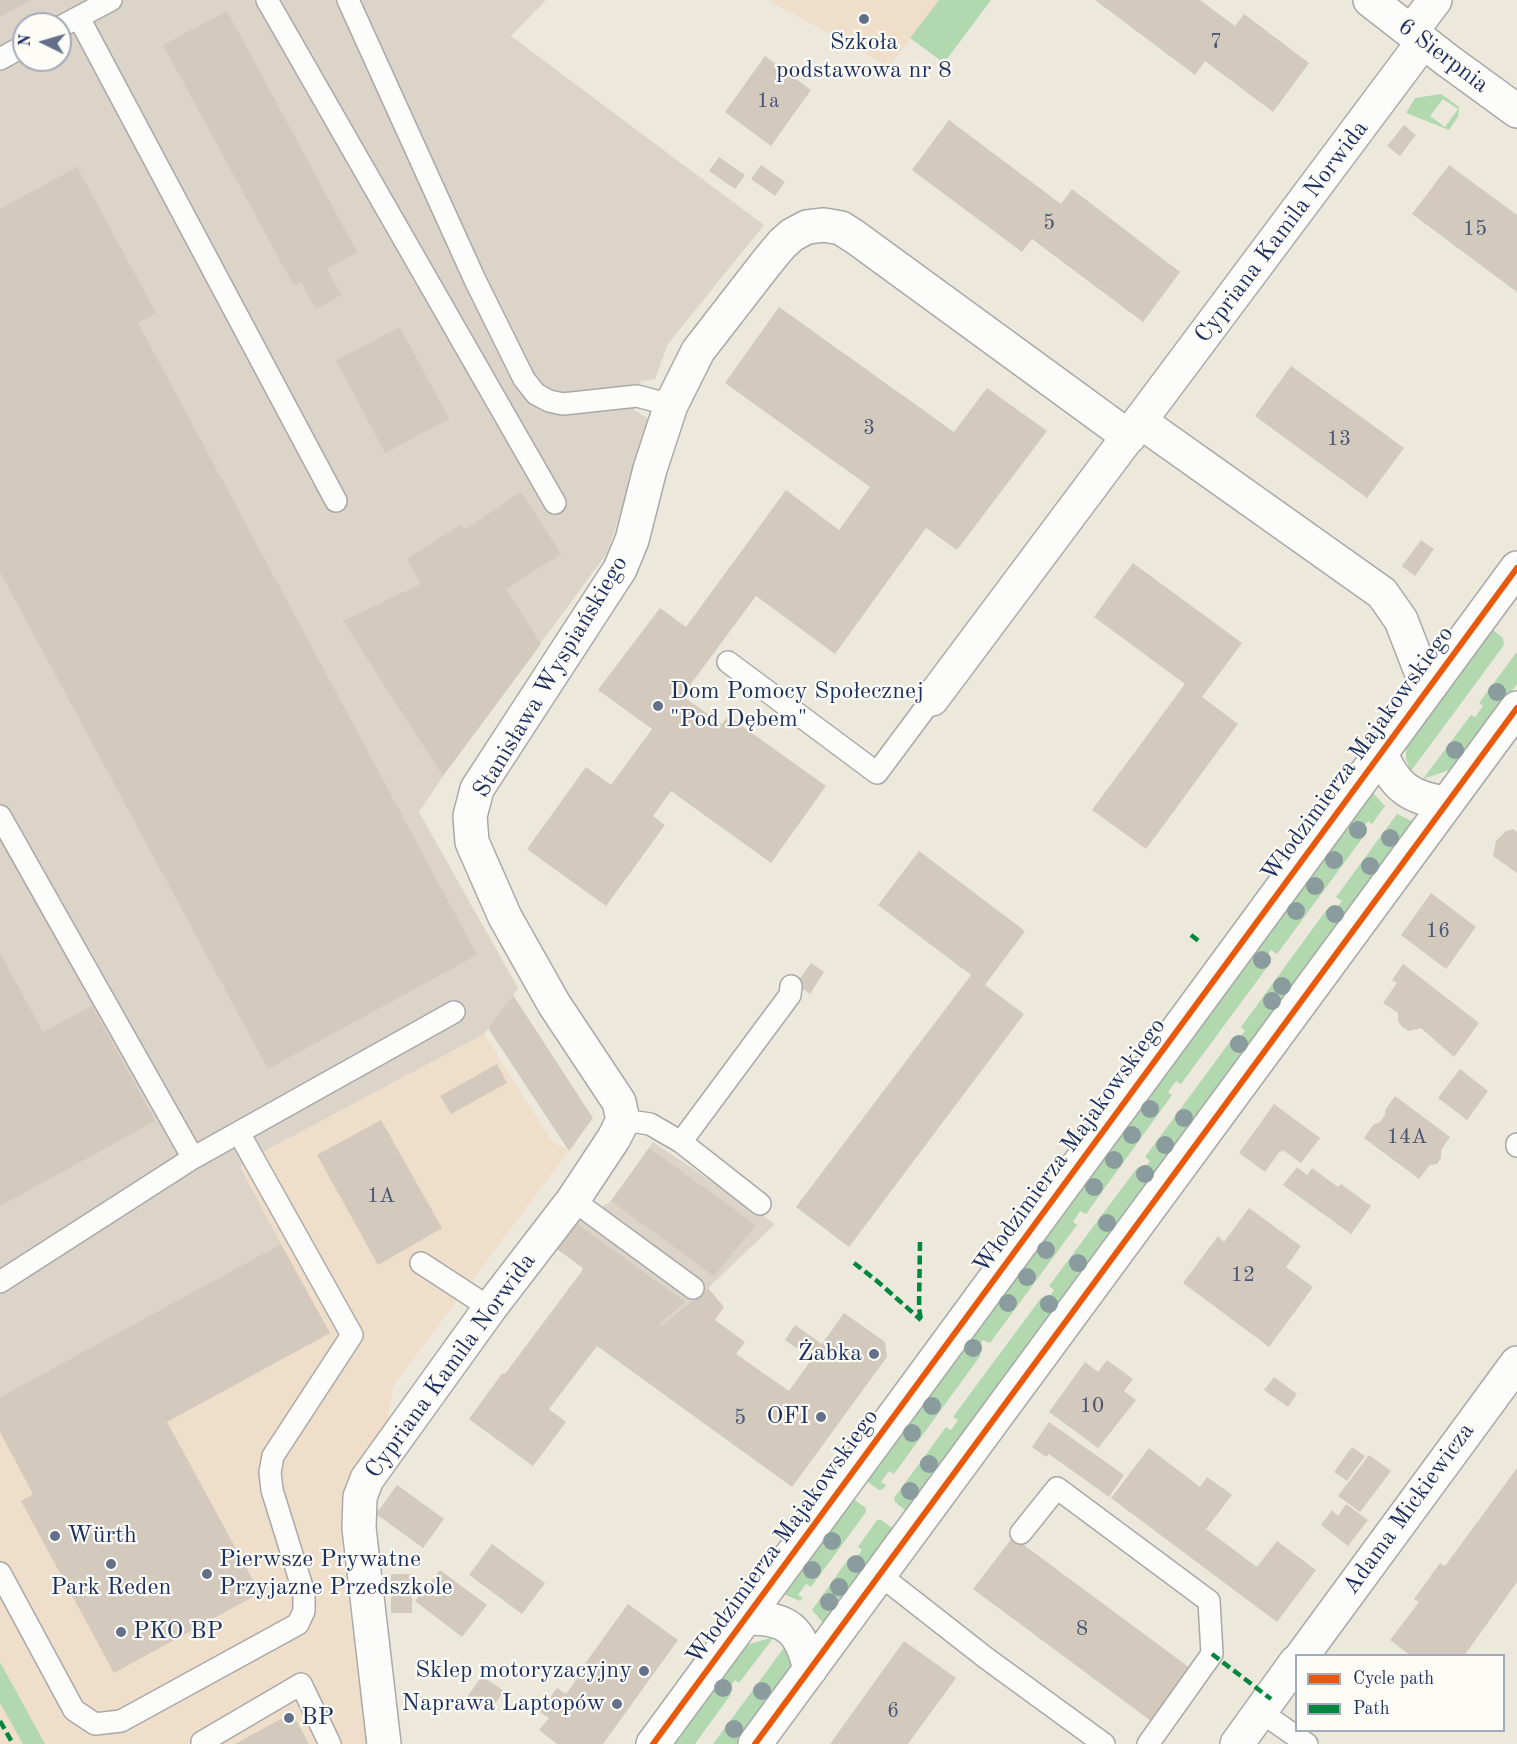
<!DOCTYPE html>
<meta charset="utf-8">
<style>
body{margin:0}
#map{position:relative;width:1517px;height:1744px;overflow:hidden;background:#ede8dc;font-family:"Old Standard TT",serif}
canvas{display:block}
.legend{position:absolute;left:1295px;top:1654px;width:210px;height:78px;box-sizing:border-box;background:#fdfcf7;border:2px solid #a3aaba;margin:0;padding:8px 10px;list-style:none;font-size:18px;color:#1b2f5e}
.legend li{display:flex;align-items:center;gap:12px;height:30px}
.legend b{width:30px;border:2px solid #a3aaba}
.north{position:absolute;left:12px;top:12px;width:60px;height:60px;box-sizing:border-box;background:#fdfcf7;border:2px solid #a3aaba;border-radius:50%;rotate:275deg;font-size:16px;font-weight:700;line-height:24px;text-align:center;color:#1b2f5e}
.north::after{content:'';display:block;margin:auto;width:21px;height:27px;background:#64708a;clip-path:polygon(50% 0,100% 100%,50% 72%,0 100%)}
</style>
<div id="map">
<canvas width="1517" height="1744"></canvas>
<ul class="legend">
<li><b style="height:8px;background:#e8590c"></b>Cycle path</li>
<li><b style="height:8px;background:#00873e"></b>Path</li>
</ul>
<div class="north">N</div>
</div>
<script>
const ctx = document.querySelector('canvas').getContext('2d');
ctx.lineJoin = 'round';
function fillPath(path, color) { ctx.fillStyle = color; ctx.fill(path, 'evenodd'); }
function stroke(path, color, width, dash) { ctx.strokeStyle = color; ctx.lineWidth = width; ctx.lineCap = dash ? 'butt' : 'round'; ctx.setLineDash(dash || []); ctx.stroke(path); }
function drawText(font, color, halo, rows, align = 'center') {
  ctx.font = font + ' "Old Standard TT",serif'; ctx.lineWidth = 4.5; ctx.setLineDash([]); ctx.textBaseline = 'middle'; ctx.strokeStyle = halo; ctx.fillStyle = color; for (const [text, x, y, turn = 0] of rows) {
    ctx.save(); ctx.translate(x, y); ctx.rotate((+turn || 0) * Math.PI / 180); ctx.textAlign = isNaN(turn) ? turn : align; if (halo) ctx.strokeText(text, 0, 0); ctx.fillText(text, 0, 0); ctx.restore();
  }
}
const built = new Path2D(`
 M768 0H939L889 67Z
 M484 1034 551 1140 569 1151 394 1385 387 1422 350 1474 345 1483 341 1513 342 1552 367 1744H0V1397L281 1244 239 1167 263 1152Z`);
const industrial = new Path2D(`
 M0 0H546L511 36 764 225 668 344 655 379 641 381 634 410 651 420 607 553 443 776 419 812 518 988 484 1034 263 1152 240 1167 281 1244 0 1397ZM24 24H60V60H24Z
 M653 1142 775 1224 708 1288 661 1326 557 1249 576 1223 611 1201Z`);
const green = new Path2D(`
 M939 0H991L944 63 910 38Z
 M1441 94 1459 107 1458 117 1449 130 1406 113 1415 98ZM1443 99 1458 109 1445 127 1430 116Z
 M1492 629 1503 638 1504 645 1411 771C1405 760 1404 752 1410 740Z
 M1516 653H1517V684L1455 768 1423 779 1471 715 1475 717 1483 706 1479 703Z
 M1372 792 1385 806 1372 824 1368 821 1359 832 1364 836 1277 954 1271 950 1263 961 1268 966 1181 1084 1176 1081 1168 1092 1172 1095 1086 1214 1080 1211 1073 1222 1077 1225 990 1343 983 1340 976 1351 981 1355 894 1474 889 1471 881 1482 886 1485 883 1489 879 1490 865 1480Z
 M1397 814 1414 822 907 1512 895 1502 894 1498 946 1427 951 1430 958 1420 953 1417 1041 1298 1046 1302 1054 1290 1049 1286 1137 1168 1141 1172 1150 1161 1145 1157 1232 1039 1236 1042 1245 1031 1241 1027 1327 909 1333 913 1342 901 1336 897Z
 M852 1498 866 1508V1512L811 1587 806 1584 798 1595 803 1598 800 1601 783 1594Z
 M877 1520H881L894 1529 824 1624 812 1610 849 1558 854 1561 862 1550 858 1547Z
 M774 1637 739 1683 735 1680 727 1691 731 1694 695 1744H671L743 1646Z
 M786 1645 791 1662 790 1668 737 1744H713Z
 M0 1662 45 1744H23L0 1703Z`);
const building = new Path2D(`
 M0 0H32L0 17Z
 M1095 0H1200L1235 26 1244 14 1309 63 1273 112 1205 61 1195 75Z
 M227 11 357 252 327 269 341 295 316 309 301 282 294 286 163 45Z
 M765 56 811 90 771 146 725 112Z
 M949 120 1061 204 1072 189 1180 272 1143 322 1032 239 1022 252 912 170Z
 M1404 125 1416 135 1400 156 1387 146Z
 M719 157 745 175 735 189 709 171Z
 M761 165 785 182 775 196 751 179Z
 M1449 165 1517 215V292L1412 214Z
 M77 167 156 313 138 323 477 955 268 1069 0 572V209Z
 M779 307 954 432 987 388 1047 431 957 550 926 528 835 654 756 596 682 696 722 724 728 716 826 786 771 863 671 791 653 816 665 825 606 906 527 849 586 767 611 785 652 729 598 690 660 608 686 627 786 490 839 530 870 487 725 383Z
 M400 327 449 419 385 453 336 360Z
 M1291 366 1404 448 1367 498 1255 416Z
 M521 492 561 554 506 589 541 644 443 776 343 621 421 584 407 559 461 525 465 530Z
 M1421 540 1434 549 1415 576 1402 566Z
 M1133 563 1242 643 1202 697 1238 724 1146 849 1092 810 1185 684 1094 617Z
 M1513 829 1517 832V873L1493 856 1496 841 1506 831Z
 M919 851 1025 931 985 985 1024 1014 849 1247 796 1207 971 975 878 905Z
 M1431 893 1476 927 1446 969 1401 935Z
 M0 953 43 1032 92 1006 155 1121 0 1206Z
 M811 963 824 972 810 994 796 984Z
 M1403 964 1479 1023 1454 1057 1421 1028 1409 1031 1402 1027 1398 1021V1013L1383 1003 1397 983 1392 980Z
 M513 995 593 1118 569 1151 488 1028Z
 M497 1064 507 1083 451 1114 440 1096Z
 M1460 1069 1488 1091 1467 1120 1438 1098Z
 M1395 1096 1450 1137 1441 1150V1158L1437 1164 1430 1165 1419 1179 1364 1138 1374 1124 1379 1123 1385 1115V1110Z
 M1274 1104 1320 1138 1301 1163 1283 1150 1281 1152 1280 1151 1265 1172 1239 1153Z
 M381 1120 442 1228 378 1265 317 1155Z
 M649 1148 756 1225 714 1276 611 1201Z
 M1297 1167 1307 1175 1312 1168 1338 1187 1341 1184 1371 1206 1351 1234 1283 1185Z
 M1249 1208 1301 1246 1286 1267 1313 1287 1269 1347 1183 1283 1218 1236 1224 1242Z
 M576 1223 685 1302 659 1324 661 1326 708 1288 724 1307 715 1320 745 1342 736 1354 789 1391 812 1359 785 1340 795 1325 822 1344 844 1313 885 1342 887 1357 792 1487 597 1346 549 1409 566 1422 533 1466 469 1419 501 1375 504 1373 505 1374 582 1271 583 1268 557 1249Z
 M281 1244 330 1333 167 1422 260 1593 114 1673 21 1501 33 1494 0 1432V1397Z
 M1107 1360 1133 1379 1124 1391 1136 1400 1098 1448 1049 1412 1085 1362 1098 1372Z
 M1274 1377 1297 1394 1288 1407 1264 1390Z
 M1049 1422 1124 1475 1109 1497 1049 1454 1046 1457 1032 1447Z
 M1352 1447 1365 1456 1347 1481 1334 1472Z
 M1149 1448 1200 1487 1207 1477 1232 1495 1206 1529 1257 1567 1277 1541 1316 1570 1277 1622 1111 1498Z
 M1369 1455 1391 1471 1360 1512 1338 1496Z
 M1517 1468V1582L1464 1656H1411L1390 1640 1419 1602 1414 1599 1440 1563 1445 1566Z
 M397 1485 444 1519 423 1548 376 1514Z
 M1346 1504 1368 1520 1348 1546 1321 1525 1332 1510 1338 1516Z
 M1013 1537 1190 1668 1151 1721 973 1589Z
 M492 1544 545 1583 522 1614 469 1575Z
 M440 1570 487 1605 462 1637 415 1601Z
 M391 1574H412V1613H391Z
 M628 1604 678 1640 603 1744H557L539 1730 549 1718 540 1712 557 1688 566 1694 584 1669 582 1668Z
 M904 1641 956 1678 908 1744H830Z
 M482 1676 504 1691 489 1712 467 1697Z
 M292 1713 309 1744H235Z`);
const lane = new Path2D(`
 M267 0 555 503
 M348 0 475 280 524 379 536 394 549 401 563 404 637 396 671 405
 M79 18 336 501
 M60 27 111 0
 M0 59 24 46
 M728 662 877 773 932 699
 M0 816 193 1158
 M623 1120 650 1124 681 1142 790 995 791 986
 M681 1142 760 1204
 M1517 1144V1146
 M573 1200 693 1288
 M421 1263 490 1308
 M0 1282 193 1158 454 1012
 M1021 1533 1057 1488 1209 1601 1212 1654 1148 1744
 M0 1573 74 1710 95 1724 121 1721 298 1624 304 1611V1593L272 1490 270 1472 273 1456 352 1335 239 1133
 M880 1575 986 1658 1104 1744
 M1261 1712 1307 1744
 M202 1744V1742L301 1684 330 1744`);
const street = new Path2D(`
 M1370 0 1447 60 1517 111
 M1411 32 1435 0
 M1141 422 1382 593 1401 620 1420 669 1431 685
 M932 699 1423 42
 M1302 1656 1517 1363
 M384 1744 359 1528 360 1497 367 1479 490 1308 573 1200 614 1138 623 1120 619 1102 554 1004 505 917 472 842 470 816 477 789 620 569 632 540 650 469 671 405 698 351 767 262 782 244 792 235 807 227 824 225 841 228 855 237 1129 437
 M1237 1744 1296 1662`);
const secondary = new Path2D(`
 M1381 753C1394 787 1412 799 1447 803
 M746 1618C788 1617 801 1630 810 1670
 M653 1744 1517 568
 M755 1744 1517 708`);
const quiet = new Path2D(`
 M1191 935 1200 942
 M920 1242 919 1308 921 1320
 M854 1263 877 1281 921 1320
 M1212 1654 1271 1699
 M0 1721 13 1744`);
const cycleway = new Path2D(`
 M653 1744 1517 568
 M755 1744 1517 708`);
const trees = [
 [1497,692],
 [1455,750],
 [1358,830],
 [1390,838],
 [1334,860],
 [1370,866],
 [1315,886],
 [1296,911],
 [1335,914],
 [1262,960],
 [1282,986],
 [1272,1001],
 [1239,1044],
 [1150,1109],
 [1184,1118],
 [1132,1135],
 [1165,1145],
 [1114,1160],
 [1145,1174],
 [1094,1187],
 [1107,1223],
 [1046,1250],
 [1078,1263],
 [1027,1277],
 [1008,1303],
 [1049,1304],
 [973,1348],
 [932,1406],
 [912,1433],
 [929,1464],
 [910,1491],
 [832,1541],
 [856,1564],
 [812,1570],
 [839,1587],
 [829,1602],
 [723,1688],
 [762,1691],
 [734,1729]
];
const markers = [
 [864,19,6,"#64708a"],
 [658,706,6,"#64708a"],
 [874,1354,6,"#64708a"],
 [821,1417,6,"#64708a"],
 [55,1536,6,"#64708a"],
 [111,1564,6,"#64708a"],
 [207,1574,6,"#64708a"],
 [121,1632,6,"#64708a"],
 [644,1671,6,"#64708a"],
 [617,1704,6,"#64708a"],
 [289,1718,6,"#64708a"]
];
const numberNames = [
 ["7",1216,42],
 ["1a",768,101],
 ["5",1049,223],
 ["15",1475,229],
 ["3",869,428],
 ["13",1339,439],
 ["16",1438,931],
 ["14A",1407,1137],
 ["1A",381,1196],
 ["12",1243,1275],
 ["10",1092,1406],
 ["5",740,1418],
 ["8",1082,1629],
 ["6",893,1711]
];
const poiNames = [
 ["Szkoła",864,43,"center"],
 ["podstawowa nr 8",864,71,"center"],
 ["Dom Pomocy Społecznej",670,692],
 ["\"Pod Dębem\"",670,720],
 ["Żabka",862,1354,"right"],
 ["OFI",809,1417,"right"],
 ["Würth",67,1536],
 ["Pierwsze Prywatne",219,1560],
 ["Przyjazne Przedszkole",219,1588],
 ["Park Reden",111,1588,"center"],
 ["PKO BP",133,1632],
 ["Sklep motoryzacyjny",632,1671,"right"],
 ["Naprawa Laptopów",605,1704,"right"],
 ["BP",301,1718]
];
const streetNames = [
 ["6 Sierpnia",1443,56,37],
 ["Cypriana Kamila Norwida",1282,232,-53],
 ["Stanisława Wyspiańskiego",551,677,-59],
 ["Włodzimierza Majakowskiego",1358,754,-54],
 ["Włodzimierza Majakowskiego",1070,1146,-54],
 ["Cypriana Kamila Norwida",451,1366,-54],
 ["Adama Mickiewicza",1409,1509,-54],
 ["Włodzimierza Majakowskiego",783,1537,-54]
];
fillPath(built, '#efdeca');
fillPath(industrial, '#dcd3c9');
fillPath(green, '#b1d8ae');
fillPath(building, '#d3c9bd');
stroke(lane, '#a9a9a8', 24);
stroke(street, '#a9a9a8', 36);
stroke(secondary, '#a9a9a8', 36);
stroke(lane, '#fcfcfa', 21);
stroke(street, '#fcfcfa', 33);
stroke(secondary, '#fcfcfa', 33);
stroke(quiet, '#00873e', 4.5, [9, 4.5]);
stroke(cycleway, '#e8590c', 6);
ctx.fillStyle = '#8a9c9e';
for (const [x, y] of trees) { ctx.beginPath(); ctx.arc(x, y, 9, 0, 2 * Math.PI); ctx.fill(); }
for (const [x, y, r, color] of markers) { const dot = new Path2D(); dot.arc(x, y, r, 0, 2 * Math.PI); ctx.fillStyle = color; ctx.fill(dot); stroke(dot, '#fdfcf7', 2); }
drawText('21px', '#495676', null, numberNames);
drawText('24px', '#1b2f5e', '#fdfcf7', poiNames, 'left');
drawText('24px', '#1b2f5e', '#fdfcf7', streetNames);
</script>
